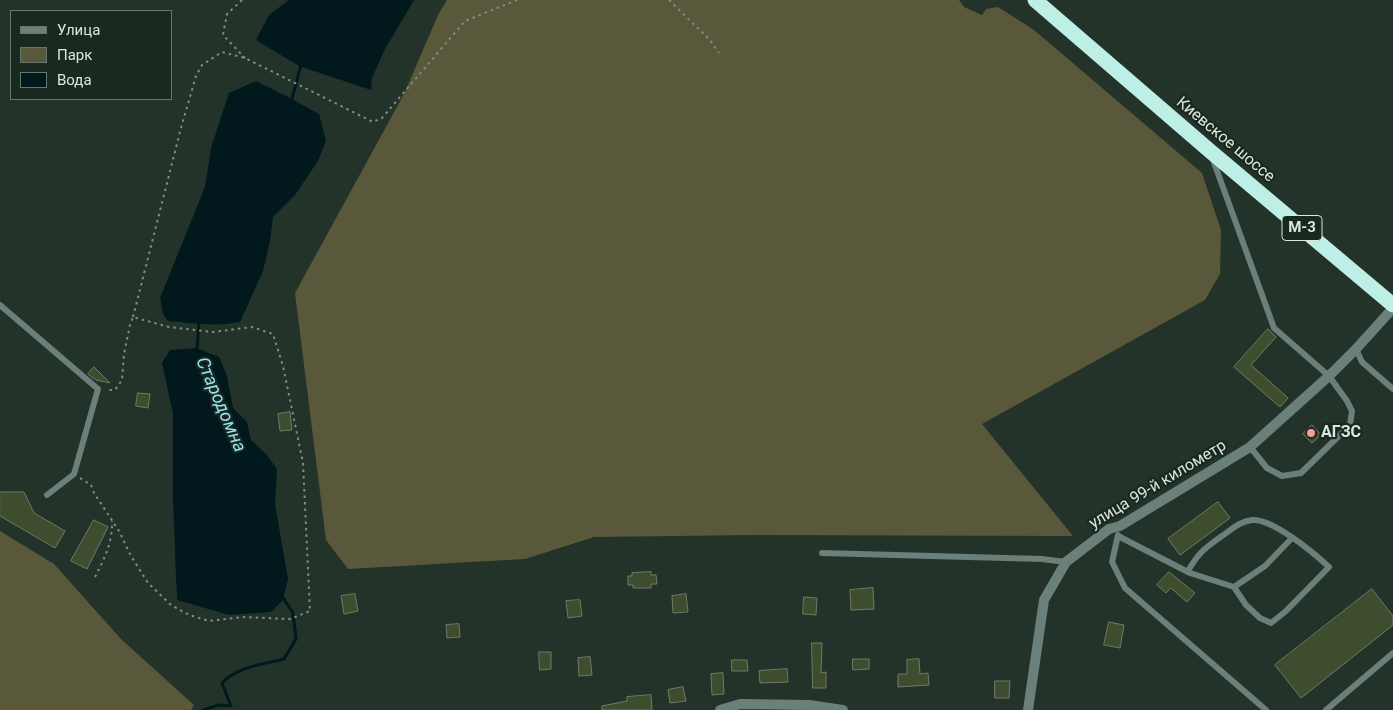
<!DOCTYPE html>
<meta charset="utf-8">
<style>
body{margin:0}
#map{position:relative;width:1393px;height:710px;overflow:hidden;background:#233329;font-family:Roboto,sans-serif}
canvas{display:block}
.legend{position:absolute;left:10px;top:10px;width:162px;height:90px;box-sizing:border-box;background:#19291f;border:1px solid #67756c;margin:0;padding:6px 9px;list-style:none;font-size:15px;color:#dbe6df}
.legend li{display:flex;align-items:center;gap:10px;height:25px}
.legend b{width:25px;border:1px solid #67756c}
</style>
<div id="map">
<canvas width="1393" height="710"></canvas>
<ul class="legend">
<li><b style="height:6px;background:#6b7f7b"></b>Улица</li>
<li><b style="height:14px;background:#5a583a"></b>Парк</li>
<li><b style="height:14px;background:#01181c"></b>Вода</li>
</ul>
</div>
<script>
const ctx = document.querySelector('canvas').getContext('2d');
ctx.lineJoin = 'round';
function fillPath(path, color) { ctx.fillStyle = color; ctx.fill(path, 'evenodd'); }
function stroke(path, color, width, dash) { ctx.strokeStyle = color; ctx.lineWidth = width; ctx.lineCap = dash ? 'butt' : 'round'; ctx.setLineDash(dash || []); ctx.stroke(path); }
function drawText(font, color, halo, rows, align = 'center') {
  ctx.font = font + ' Roboto,sans-serif'; ctx.lineWidth = 4.5; ctx.setLineDash([]); ctx.textBaseline = 'middle'; ctx.strokeStyle = halo; ctx.fillStyle = color; for (const [text, x, y, turn = 0] of rows) {
    ctx.save(); ctx.translate(x, y); ctx.rotate((+turn || 0) * Math.PI / 180); ctx.textAlign = isNaN(turn) ? turn : align; if (halo) ctx.strokeText(text, 0, 0); ctx.fillText(text, 0, 0); ctx.restore();
  }
}
const green = new Path2D(`
 M447 0H959L964 7 982 15 986 9 998 7 1034 30 1202 173 1221 230 1220 274 1205 300 982 424 1073 536 754 535 594 537 525 559 348 569 326 540 295 293 404 94 438 15Z
 M0 531 54 564 121 639 194 705 191 710H0Z`);
const water = new Path2D(`
 M289 0H414L385 49 372 78 371 90 299 66 256 40 269 15Z
 M256 81 292 99 319 114 326 141 318 161 295 195 273 217 270 241 263 271 240 322C217 327 192 323 168 321L163 314 160 298 205 187 211 148 229 93Z
 M196 348 219 357 227 376 233 408 247 422 251 440 266 454 277 469 275 504 288 579 283 600 271 612 229 615 177 600 173 501V414L162 363 170 350Z`);
const stream = new Path2D(`
 M291 102 301 65
 M197 350 199 321
 M203 710 219 705 231 706 222 683C237 667 263 664 284 659L296 639 293 613 282 596`);
const building = new Path2D(`
 M1268 329 1276 337 1251 365 1288 398 1280 407 1234 367Z
 M94 367 110 383 96 380 89 375 88 374Z
 M138 393 150 394 148 408 136 406Z
 M290 412 292 430 280 431 278 414Z
 M1312 425 1321 435 1312 443 1303 434Z
 M0 492H24L34 513 65 531 55 548 0 516Z
 M1218 502 1230 518 1180 555 1168 539Z
 M94 520 108 527 87 569 71 561Z
 M651 572V575H656L657 584H651V588H633V585H628V576H632V573Z
 M1169 572 1195 593 1187 602 1171 588 1166 593 1157 585Z
 M873 588 874 609 851 610 850 590Z
 M1372 589 1393 616V625L1301 698 1275 665Z
 M355 594 358 611 344 614 341 596Z
 M686 594 688 612 673 613 672 596Z
 M804 597 817 598 816 615 803 614Z
 M580 600 582 616 568 618 566 601Z
 M1109 622 1124 625 1120 648 1104 645Z
 M459 624 460 637 447 638 446 625Z
 M812 643H822L821 673 826 672V688H813Z
 M539 652H551V669L540 670Z
 M590 657 592 675 579 676 578 658Z
 M853 659H869V669L853 670Z
 M919 659 920 674 928 673 929 685 898 687V674H907V660Z
 M732 660H747L748 671H732Z
 M787 669 788 682 760 683 759 671Z
 M723 673 724 694 712 695 711 674Z
 M995 681H1010L1009 698H995Z
 M683 687 686 701 670 703 668 690Z
 M651 695 652 710H602V706L627 701V697Z`);
const path = new Path2D(`
 M242 0 227 14 223 35 245 58
 M669 0 709 39 719 53
 M133 317 181 128 196 76 202 65 222 52 245 58 373 122 382 118 465 21 517 0
 M80 478 91 485 94 493 119 531 131 556 148 583 171 605 189 615 209 621 242 617 290 619 310 611 303 463 283 366 273 334 252 327 213 332 169 327 133 317 130 325 124 354 122 380 115 390H106
 M95 577C104 559 113 542 112 521`);
const lane = new Path2D(`
 M1212 157 1274 328 1329 376 1347 401 1352 411 1350 425 1301 473 1282 476 1267 468 1250 447
 M0 305 98 389 74 474 47 495
 M1356 349 1362 362 1393 389
 M1118 535 1112 562 1125 588 1266 710
 M1118 536 1190 573 1234 587 1246 605 1260 618 1271 623 1286 611 1329 567C1314 553 1272 518 1252 520 1240 521 1231 530 1222 536 1204 549 1199 552 1188 571
 M822 553 1042 559 1066 562
 M1234 587 1265 566 1292 538
 M1326 710 1393 653`);
const street = new Path2D(`
 M720 710 740 704 809 705 843 710
 M1028 710 1044 600 1066 562 1109 529 1120 526 1250 447 1329 376 1356 349 1393 308`);
const highway = new Path2D(`
 M1035 0 1210 151 1393 305`);
const markers = [
 [1311,433,5,"#f59c96"]
];
const shields = [
 [1302,228,40]
];
const shieldNames = [
 ["М-3",1302,228]
];
const streetNames = [
 ["Киевское шоссе",1225,140,40],
 ["улица 99-й километр",1158,485,-31]
];
const poiNames = [
 ["АГЗС",1321,433]
];
const waterNames = [
 ["Стародомна",220,405,67]
];
fillPath(green, '#5a583a');
fillPath(water, '#01181c');
stroke(stream, '#01181c', 3);
fillPath(building, '#3d4d2e');
stroke(building, '#717a69', 1);
stroke(path, '#7f8d84', 2, [2.5, 4]);
stroke(lane, '#6b7f7b', 6);
stroke(street, '#6b7f7b', 10);
stroke(highway, '#bdefe7', 15);
for (const [x, y, r, color] of markers) { const dot = new Path2D(); dot.arc(x, y, r, 0, 2 * Math.PI); ctx.fillStyle = color; ctx.fill(dot); stroke(dot, '#19291f', 2); }
for (const [x, y, w] of shields) { const box = new Path2D(); box.roundRect(x - w / 2, y - 12.5, w, 25, 4); ctx.fillStyle = '#19291f'; ctx.fill(box); stroke(box, '#dbe6df', 1); }
drawText('bold 15px', '#dbe6df', null, shieldNames);
drawText('16px', '#dbe6df', '#19291f', streetNames);
drawText('bold 16px', '#dbe6df', '#19291f', poiNames, 'left');
drawText('italic 18px', '#93e4f4', '#19291f', waterNames);
</script>
